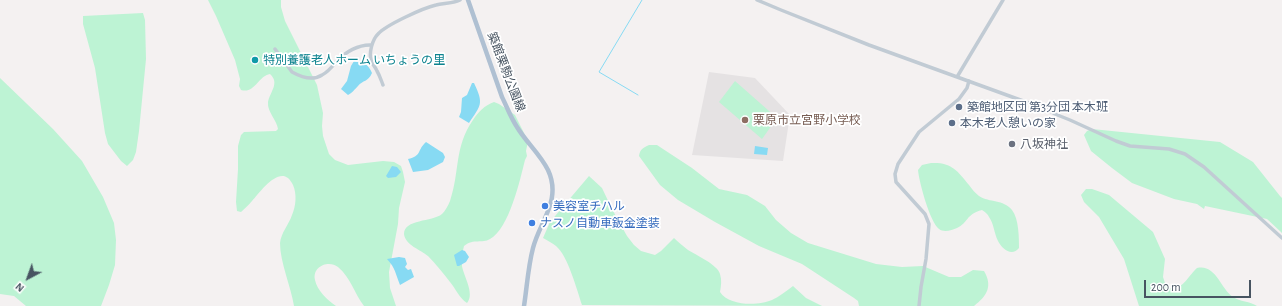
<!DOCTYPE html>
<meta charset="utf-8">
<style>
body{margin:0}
#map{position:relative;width:1282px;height:306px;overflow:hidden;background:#f4f1f1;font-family:"Alegreya Sans",sans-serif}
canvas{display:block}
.north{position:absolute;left:8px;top:258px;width:40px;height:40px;-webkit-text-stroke:3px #fff;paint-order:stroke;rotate:221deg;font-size:11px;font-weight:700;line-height:16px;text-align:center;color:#475461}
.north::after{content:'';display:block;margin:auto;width:14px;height:18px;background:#475461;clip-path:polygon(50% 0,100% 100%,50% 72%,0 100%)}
.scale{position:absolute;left:1144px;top:280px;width:107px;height:18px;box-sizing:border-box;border:2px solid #475461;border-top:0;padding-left:5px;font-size:12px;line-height:14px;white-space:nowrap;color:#475461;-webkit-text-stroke:3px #fff;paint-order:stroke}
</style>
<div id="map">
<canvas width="1282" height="306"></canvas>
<div class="north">N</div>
<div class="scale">200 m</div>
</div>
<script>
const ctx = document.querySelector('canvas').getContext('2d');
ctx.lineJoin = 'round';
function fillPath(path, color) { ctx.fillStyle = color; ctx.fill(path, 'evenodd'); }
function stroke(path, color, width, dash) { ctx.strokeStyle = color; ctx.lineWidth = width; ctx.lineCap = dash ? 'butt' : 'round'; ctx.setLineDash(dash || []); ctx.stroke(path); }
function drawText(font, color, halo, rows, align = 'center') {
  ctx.font = font + ' "Alegreya Sans","Noto Sans JP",sans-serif'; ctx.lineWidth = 3.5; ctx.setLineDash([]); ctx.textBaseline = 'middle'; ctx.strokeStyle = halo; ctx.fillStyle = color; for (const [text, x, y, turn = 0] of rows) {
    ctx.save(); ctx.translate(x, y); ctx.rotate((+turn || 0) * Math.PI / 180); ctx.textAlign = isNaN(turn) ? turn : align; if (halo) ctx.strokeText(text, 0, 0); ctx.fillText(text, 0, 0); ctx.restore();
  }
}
const education = new Path2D(`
 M709 72 755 78 790 115 783 161 692 155Z`);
const green = new Path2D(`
 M208 0H281V7L285 21 317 85 323 113 322 126 323 136 329 154 335 160 348 165 383 161 394 162 401 166 403 172 405 182 399 208 398 224 389 272 390 288 396 306H364C354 293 351 278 338 267 329 260 312 266 315 280 317 290 327 300 336 306H294C291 287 280 262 280 243 281 233 289 224 292 215 296 206 297 194 293 185 282 161 261 191 252 201 249 205 245 208 241 212L237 211 236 202 238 169V146L241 135 244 132 276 131 278 129C277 120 267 112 268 102 270 92 280 83 270 74 258 76 255 94 241 90L239 86 240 79 235 60 216 16Z
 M143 13 145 20 146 59 139 131 136 152 133 160 127 166 121 161 108 144 105 133 95 68 83 24V16Z
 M0 78 53 129 82 161 103 197 114 223 116 240 115 265 109 285 101 306H26L14 296 0 294Z
 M735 81 777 118 762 139 719 102Z
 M494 102 499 104 515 115 528 141 526 151 527 156 525 160C520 180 509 229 490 239 482 244 474 238 464 246 462 253 462 259 462 266 464 277 475 294 467 303 459 298 456 289 450 282 443 273 436 264 428 256 421 250 405 245 404 234 404 219 432 222 442 214 445 211 448 206 450 201 460 172 454 147 473 120 479 111 484 106 494 102Z
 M1092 129 1220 142 1253 162 1280 196 1282 198V233L1267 219 1205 206 1204 209 1197 204 1174 199 1132 183 1112 168 1091 151 1084 135 1087 131Z
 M649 145H657L663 149 692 168 719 189 747 195 765 206 776 220 791 233 808 243 876 264 902 267 923 266 949 277H961L973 270 984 271C993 286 987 296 974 306H859L858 301 854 298 802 264 759 246 715 222 678 200 660 185 639 156C640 149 643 148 649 145Z
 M931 163C951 162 957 170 969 185 972 189 975 193 979 196 990 203 1003 199 1012 210 1019 219 1019 238 1019 248 1012 257 1002 249 998 241 994 233 994 224 989 217 988 214 985 212 982 210 966 214 968 223 957 228 952 230 944 233 939 229 930 222 919 182 918 170L922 165Z
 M589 176 602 188 612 209 627 236 634 245 641 251 655 255 661 251 674 238C678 242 683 246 688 250 696 255 718 265 720 274 722 280 721 286 720 292 729 306 758 306 772 300 779 297 786 291 793 286L806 298 822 306 582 305C577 290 568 256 556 246 552 243 547 240 543 238L550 222Z
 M1086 189H1092L1109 195 1153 232 1165 259 1163 277 1166 286C1180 295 1188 276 1197 268 1216 264 1220 288 1233 297 1240 302 1250 301 1257 306H1139L1124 259 1099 217 1084 202 1081 195Z`);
const water = new Path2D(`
 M354 61C363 63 368 63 372 73 368 82 363 80 358 86 354 90 353 92 348 95L341 89 347 81 351 66Z
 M472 83H474C484 104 481 105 469 123L459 117 461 112 462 98 467 95Z
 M426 142 443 153 445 157 443 162 428 170 413 172 408 159C422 156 417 150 426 142Z
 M755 146 768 148 767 155 754 154Z
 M392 166 397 167 401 172 396 177 388 178 386 176Z
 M462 250 465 251 469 257 466 262 459 266H457L454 255Z
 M399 257 405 258 407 264 405 267 408 270 411 269 414 277 400 285C395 273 396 269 387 259Z`);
const stream = new Path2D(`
 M638 95 599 72 642 0`);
const tertiary = new Path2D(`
 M757 0 781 10 869 45 1048 110 1055 114 1070 120 1116 141 1130 146 1169 149 1185 154 1204 167 1282 238
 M275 49 292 72C301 77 313 81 322 75 328 72 332 67 336 62 345 52 359 44 372 45
 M957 77 1003 0
 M383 85C381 80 380 76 377 71 376 68 372 64 371 60 369 53 372 40 378 34 386 25 423 8 436 5 443 3 452 4 460 0
 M919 306 921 287 926 259 929 224 925 214 896 182 895 174 898 164 919 132 959 99 967 88 969 81`);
const primary = new Path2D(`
 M468 0 502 97C507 107 511 118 517 127 526 142 540 154 548 170 562 200 540 221 533 248 528 267 527 287 524 306`);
const markers = [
 [255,60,4,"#0f9aa8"],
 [959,107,4,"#5c6f8a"],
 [745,120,4,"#8d6e63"],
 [952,123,4,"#5c6f8a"],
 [1012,144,4,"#6b7280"],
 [545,206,4,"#3f7fe0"],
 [532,223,4,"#3f7fe0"]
];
const cultureNames = [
 ["特別養護老人ホーム いちょうの里",263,60]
];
const streetNames = [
 ["築館栗駒公園線",506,72,69]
];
const serviceNames = [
 ["築館地区団 第3分団 本木班",967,107],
 ["本木老人憩いの家",960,123]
];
const educationNames = [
 ["栗原市立宮野小学校",753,120]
];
const worshipNames = [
 ["八坂神社",1020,144]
];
const shopNames = [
 ["美容室チハル",553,206],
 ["ナスノ自動車鈑金塗装",540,223]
];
fillPath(education, '#e5e2e3');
fillPath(green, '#bdf3d4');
fillPath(water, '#87daf3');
stroke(stream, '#87daf3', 1);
stroke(tertiary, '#c1cbd4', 3.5);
stroke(primary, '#afc0d2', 4.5);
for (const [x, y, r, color] of markers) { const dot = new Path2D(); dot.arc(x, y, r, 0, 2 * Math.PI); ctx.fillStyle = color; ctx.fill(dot); stroke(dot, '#fff', 1.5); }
drawText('12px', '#0d838f', '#fff', cultureNames, 'left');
drawText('12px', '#475461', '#fff', streetNames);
drawText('12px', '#4e5e75', '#fff', serviceNames, 'left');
drawText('12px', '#785e54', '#fff', educationNames, 'left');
drawText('12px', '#5b616d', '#fff', worshipNames, 'left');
drawText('12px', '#366cbe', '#fff', shopNames, 'left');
</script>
